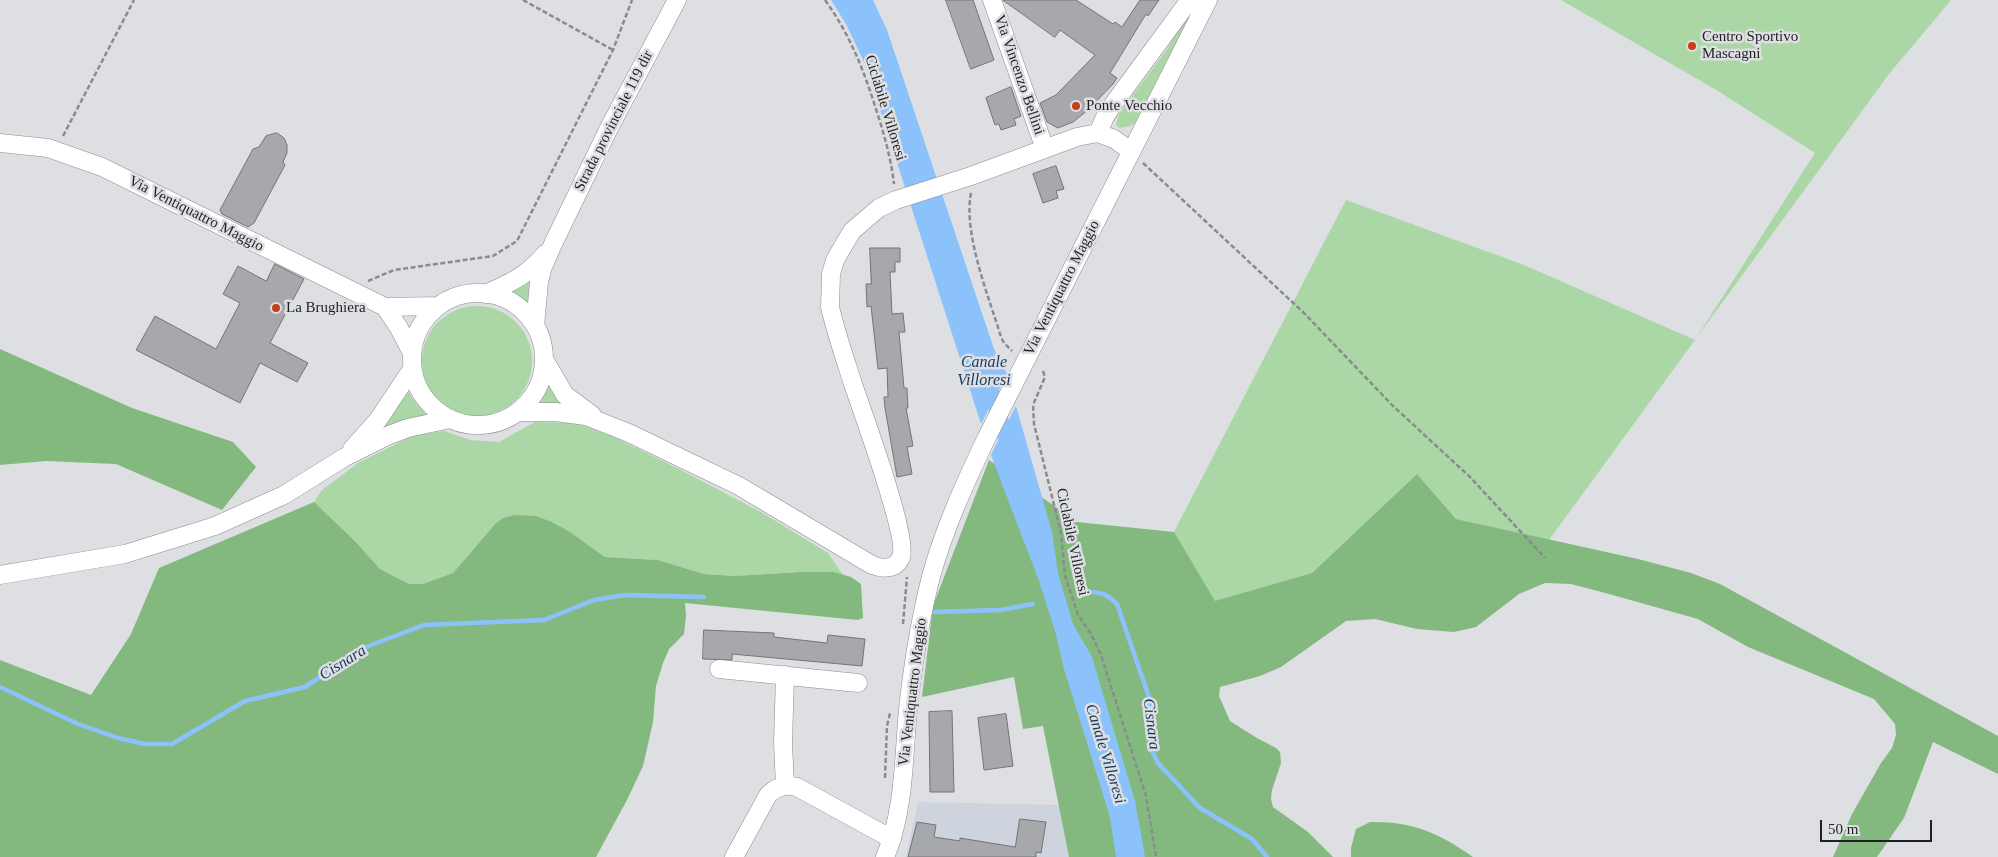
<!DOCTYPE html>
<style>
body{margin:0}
#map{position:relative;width:1998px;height:857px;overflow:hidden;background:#dddfe2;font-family:Georgia,serif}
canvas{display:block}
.scale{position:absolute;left:1820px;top:820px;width:112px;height:22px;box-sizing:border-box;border:2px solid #1f2021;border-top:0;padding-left:6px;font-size:15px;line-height:18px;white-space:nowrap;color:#1f2021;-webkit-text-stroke:4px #dddfe2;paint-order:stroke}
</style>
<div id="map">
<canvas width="1998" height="857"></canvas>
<div class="scale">50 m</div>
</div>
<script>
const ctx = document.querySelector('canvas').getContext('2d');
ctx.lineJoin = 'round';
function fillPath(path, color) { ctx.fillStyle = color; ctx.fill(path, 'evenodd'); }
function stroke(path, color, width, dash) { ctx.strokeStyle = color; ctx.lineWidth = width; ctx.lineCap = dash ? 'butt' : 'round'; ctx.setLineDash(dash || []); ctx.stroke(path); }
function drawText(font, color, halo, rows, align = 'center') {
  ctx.font = font + ' Georgia,serif'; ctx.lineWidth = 5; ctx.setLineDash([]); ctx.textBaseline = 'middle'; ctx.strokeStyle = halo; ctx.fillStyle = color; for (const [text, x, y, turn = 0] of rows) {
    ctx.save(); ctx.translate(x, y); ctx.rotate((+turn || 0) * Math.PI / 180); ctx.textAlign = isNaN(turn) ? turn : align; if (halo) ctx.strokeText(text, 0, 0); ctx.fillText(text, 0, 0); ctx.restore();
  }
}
const built = new Path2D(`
 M918 802 1059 805 1069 857H906Z`);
const green = new Path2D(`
 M1191 0H1198L1135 123 1130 126 1119 128 1116 124 1119 114 1168 48 1192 4Z
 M1561 0H1951L1889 74 1549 540 1456 519 1417 474 1312 573 1214 602 1174 532 1346 200 1524 265 1695 340 1815 153 1718 91Z
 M534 271 530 308 508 292Z
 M422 361a55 55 0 1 1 110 0a55 55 0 1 1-110 0Z
 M548 383 564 406H538Z
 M408 391 415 402 427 416 383 429 382 428Z
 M535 422 576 423 612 436 675 467 761 512 828 553 843 575 834 572H800L734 576 704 574 658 560 605 557 578 538 552 522 496 523 453 573 423 584H409L380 569 355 541 314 502 322 490 358 463 414 435 444 431 471 440 499 442Z`);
const forest = new Path2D(`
 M0 349 132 408 233 442 256 467 222 510 116 464 46 461 0 465Z
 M989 460 1077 522 1174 532 1215 601 1312 573 1417 474 1456 519 1638 559 1691 573 1720 584 1998 736V774L1933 742 1904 818 1877 857H1833L1852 814 1881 763 1892 748 1896 735 1895 724 1874 699 1748 647 1698 619 1609 594 1571 584 1545 583 1519 594 1476 627 1454 632 1417 629 1375 619 1346 621 1281 667 1260 676 1220 687 1219 696 1230 721 1257 738 1276 748 1280 752 1281 763 1272 790 1271 799 1273 807 1308 832 1333 857H1069L1043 726 1023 729 1014 677 922 697 933 606Z
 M314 502 355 541 380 569 409 584H423L453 573 496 523 503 518 515 515 536 516 552 522 570 532 605 557 658 560 704 574 734 576 800 572H834L851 577 861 584 863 618 858 620 685 603 686 616 684 634 669 649 663 663 656 686 653 722 643 766 627 800 596 857H0V660L91 695 131 634 159 568Z
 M1370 822C1412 821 1439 833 1473 857H1351V848L1356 829Z`);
const water = new Path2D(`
 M831 0H873L887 30 994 349 1007 374 981 424 866 66 846 24Z
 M1016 406 1052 532 1058 573 1073 624 1092 657 1135 801 1145 857H1116L1110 817 1064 669 1055 631 1039 581 991 455Z`);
const stream = new Path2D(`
 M1089 592C1102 592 1108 595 1117 604L1149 697 1153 720 1152 751 1158 763 1200 808 1252 839 1267 857
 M933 612 1001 610 1033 604
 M0 687 78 724 118 738 145 744H172L245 701 305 687 366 647 424 625 544 620 594 600 625 595 704 597`);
const canal = new Path2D(`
 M987 378 1010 450`);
const building = new Path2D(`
 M946 0H973L994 60 971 69Z
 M1003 0H1076L1113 24 1115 22 1122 27 1140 0H1159L1148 16 1146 14 1110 73 1117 78 1113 84 1088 110 1073 122 1058 128 1047 122 1040 103 1056 95 1095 55 1060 30 1055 37Z
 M1011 87 1021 116 1014 119 1016 125 1001 130 999 124 995 125 986 98Z
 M277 133 284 138 287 145V153L283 162 285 165 254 223 248 227 222 214 220 210 253 149 259 147 266 136Z
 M1056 166 1064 189 1056 191 1058 198 1043 203 1033 174Z
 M870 248H900V262H895V272H890L892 314 903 313 905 332H899L904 388H907L908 408H906L913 446 907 447 912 474 897 477 885 408 884 397H888L887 368 878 369 871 306 867 307 866 284H871Z
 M275 264 304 279 270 343 308 363 297 382 260 363 240 403 136 350 155 316 216 349 240 303 223 294 238 266 266 281Z
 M704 630 774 633V637L827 643 828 635 865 639 862 666 732 654V660L703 659Z
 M952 711 954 792H930L929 712Z
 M1006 714 1013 766 984 770 978 718Z
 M1020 819 1046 822 1041 853 1036 852V857H908L917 822 936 825 934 837 960 841V838L1015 847Z`);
const path = new Path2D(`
 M523 0 613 50
 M825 0C850 35 863 68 876 109 884 134 891 158 894 184
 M63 136 134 0
 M1143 163 1304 313 1393 406 1470 477 1545 558
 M971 193C963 234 989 297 1001 337L1004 343 1012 351
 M368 281 394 270 493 256 517 241 613 50 632 0
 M1043 371 1045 377 1033 405 1034 424 1061 533 1065 576 1078 615 1091 634 1101 655 1146 796 1156 857
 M903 624 907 577
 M885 778 887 726 890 713`);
const minor = new Path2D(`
 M992 0 1045 149
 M1098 133 1105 117 1114 103 1189 1
 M0 143 48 148 102 167 385 307 438 306
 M412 359a66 66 0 1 1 132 0a66 66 0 1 1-132 0Z
 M486 294C511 282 527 276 545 254
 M385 307 399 328 412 353
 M535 326 539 282 543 267 553 244 609 128 677 0
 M544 359 565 395 592 415
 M517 412H555L586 416 629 433 739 486 872 565C882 569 896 570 901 557 909 538 862 411 853 384 845 359 836 333 830 307L831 274 835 260 852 231 879 208 896 200 971 176 1077 137 1098 133 1114 139 1131 151
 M352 449 378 420 412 369
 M0 575 125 554 215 526 284 495 345 457 389 435 408 428 450 419
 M719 669 858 683
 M785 786 783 743 785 675
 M734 857 768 795C776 787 786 784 797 787L892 839
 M885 857C906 808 903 752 909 700 914 658 921 614 932 573 945 527 965 483 986 439L1208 0`);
const markers = [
 [1692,46,5,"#c73f15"],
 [1076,106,5,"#c73f15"],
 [276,308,5,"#c73f15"]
];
const poiNames = [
 ["Centro Sportivo",1702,37],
 ["Mascagni",1702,54],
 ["Ponte Vecchio",1086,106],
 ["La Brughiera",286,308]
];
const streetNames = [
 ["Via Vincenzo Bellini",1019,75,71],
 ["Ciclabile Villoresi",885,108,73],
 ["Strada provinciale 119 dir",614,121,-63],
 ["Via Ventiquattro Maggio",196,214,27],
 ["Via Ventiquattro Maggio",1062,288,-63],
 ["Ciclabile Villoresi",1072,542,78],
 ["Via Ventiquattro Maggio",913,692,-83]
];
const waterNames = [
 ["Canale",984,363],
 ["Villoresi",984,381],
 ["Cisnara",343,663,-32],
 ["Cisnara",1151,724,83],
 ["Canale Villoresi",1105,754,73]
];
fillPath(built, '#ced4de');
fillPath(green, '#aad7a5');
fillPath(forest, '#83b97e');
fillPath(water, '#8cc2fc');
stroke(stream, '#8cc2fc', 4.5);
stroke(canal, '#8cc2fc', 16);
fillPath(building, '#a6a8ab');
stroke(building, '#727476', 1);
stroke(minor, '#8a8c8f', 19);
stroke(path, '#8a8b8e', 2.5, [5, 2.5]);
stroke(minor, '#fff', 18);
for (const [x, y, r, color] of markers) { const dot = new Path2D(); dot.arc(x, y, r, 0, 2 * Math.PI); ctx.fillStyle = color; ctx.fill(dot); stroke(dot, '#dddfe2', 2); }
drawText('15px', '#1f2021', '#dddfe2', poiNames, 'left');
drawText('15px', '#1f2021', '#dddfe2', streetNames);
drawText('italic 16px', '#143a5f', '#dddfe2', waterNames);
</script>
